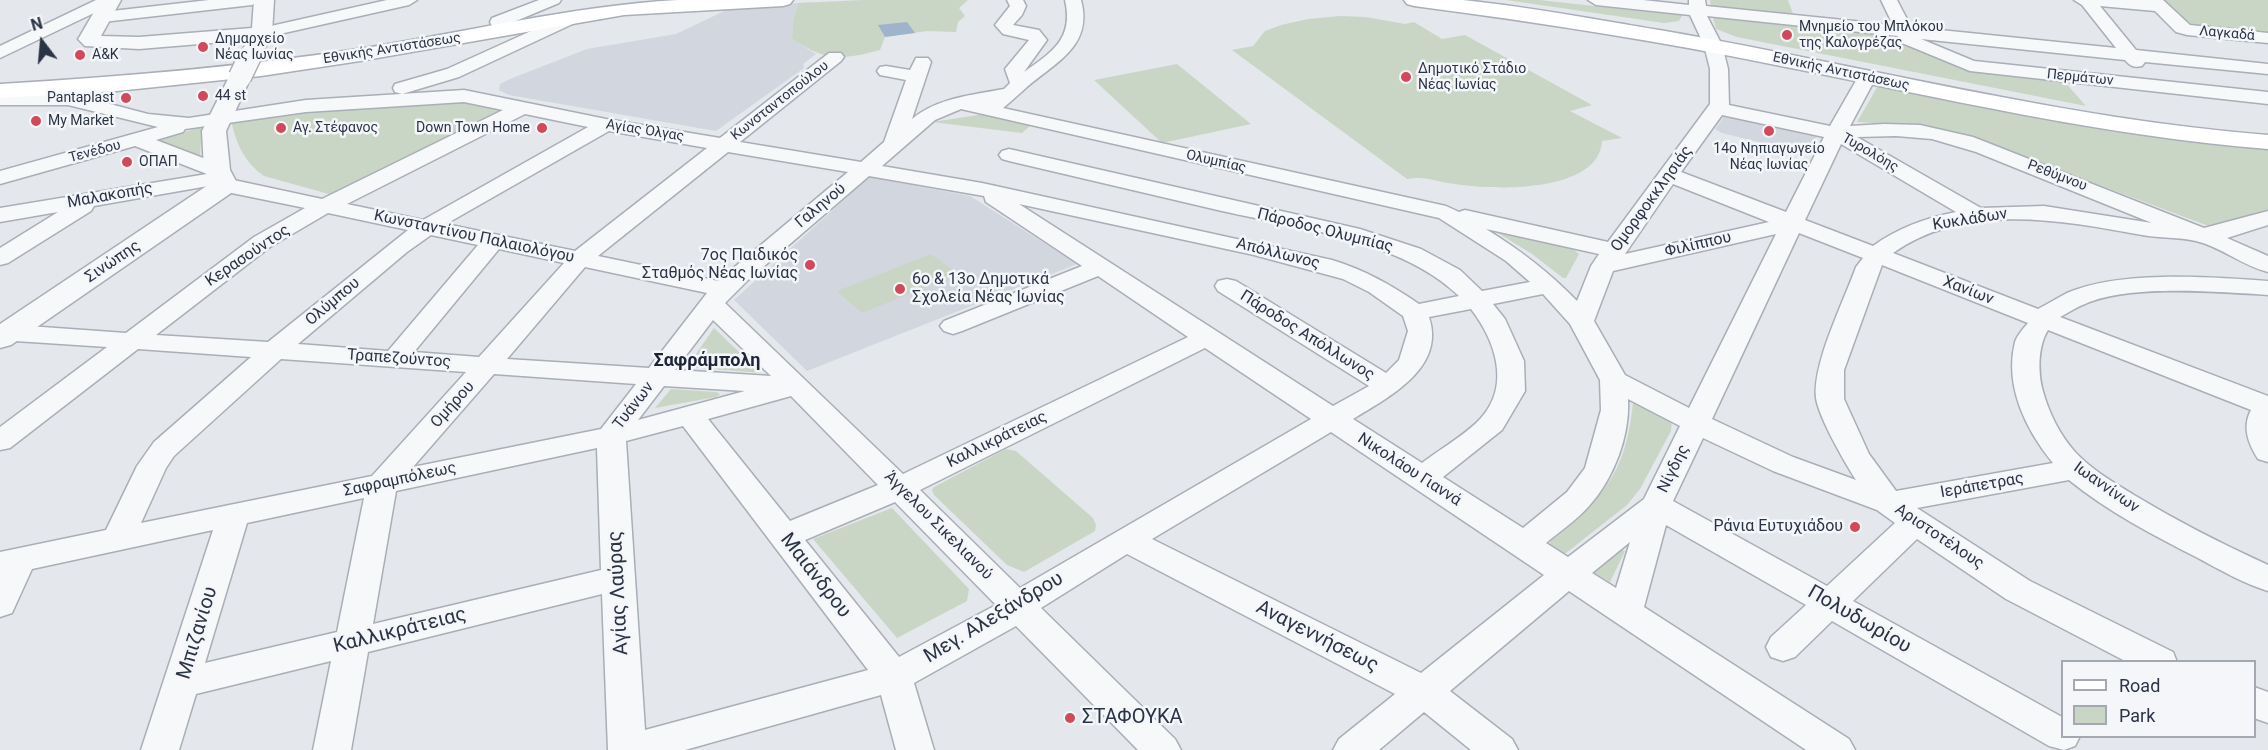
<!DOCTYPE html>
<meta charset="utf-8">
<style>
body{margin:0}
#map{position:relative;width:2268px;height:750px;overflow:hidden;background:#e4e7ec;font-family:Roboto,sans-serif}
canvas{display:block}
.legend{position:absolute;left:2061px;top:660px;width:195px;height:78px;box-sizing:border-box;background:#f4f6f9;border:2px solid #a4a8b1;margin:0;padding:8px 10px;list-style:none;font-size:18px;color:#2b3445}
.legend li{display:flex;align-items:center;gap:12px;height:30px}
.legend b{width:30px;border:2px solid #a4a8b1}
.north{position:absolute;left:12px;top:12px;width:60px;height:60px;-webkit-text-stroke:4px #f4f6f9;paint-order:stroke;rotate:344deg;font-size:16px;font-weight:700;line-height:24px;text-align:center;color:#2b3445}
.north::after{content:'';display:block;margin:auto;width:21px;height:27px;background:#2b3445;clip-path:polygon(50% 0,100% 100%,50% 72%,0 100%)}
</style>
<div id="map">
<canvas width="2268" height="750"></canvas>
<ul class="legend">
<li><b style="height:8px;background:#fff"></b>Road</li>
<li><b style="height:16px;background:#c9d6c5"></b>Park</li>
</ul>
<div class="north">N</div>
</div>
<script>
const ctx = document.querySelector('canvas').getContext('2d');
ctx.lineJoin = 'round';
function fillPath(path, color) { ctx.fillStyle = color; ctx.fill(path, 'evenodd'); }
function stroke(path, color, width, dash) { ctx.strokeStyle = color; ctx.lineWidth = width; ctx.lineCap = dash ? 'butt' : 'round'; ctx.setLineDash(dash || []); ctx.stroke(path); }
function drawText(font, color, halo, rows, align = 'center') {
  ctx.font = font + ' Roboto,sans-serif'; ctx.lineWidth = 5; ctx.setLineDash([]); ctx.textBaseline = 'middle'; ctx.strokeStyle = halo; ctx.fillStyle = color; for (const [text, x, y, turn = 0] of rows) {
    ctx.save(); ctx.translate(x, y); ctx.rotate((+turn || 0) * Math.PI / 180); ctx.textAlign = isNaN(turn) ? turn : align; if (halo) ctx.strokeText(text, 0, 0); ctx.fillText(text, 0, 0); ctx.restore();
  }
}
const built = new Path2D(`
 M798 3 793 20 792 39 816 54 803 64 804 68 716 131 509 95 499 90 500 84 510 79 587 49 676 34 739 4Z
 M1727 112 1820 129 1807 154 1722 133 1715 129Z
 M869 177 970 196 1077 264 807 371 734 300Z`);
const green = new Path2D(`
 M863 0H968L959 8 965 16 958 22 956 32 927 31 885 37 880 50C840 60 828 62 792 39L793 20 798 3Z
 M1506 0H1539L1658 13 1659 10 1683 14 1679 21 1664 23Z
 M1710 0H1788L1793 14 1711 8Z
 M2163 0H2268V36L2191 28Z
 M1712 14 1882 32 1953 63 2063 80 2086 106 1737 37 1716 29Z
 M1340 16 1366 17 1405 24 1414 22 1442 39 1465 35 1592 105 1570 111 1622 138 1602 141C1600 185 1522 189 1489 187 1476 187 1461 185 1448 183 1431 180 1425 176 1407 179L1232 50 1253 46 1265 31 1281 25 1308 19Z
 M1177 64 1251 124 1162 143 1094 80Z
 M1879 84 2109 130 2198 142 2268 147V210L2211 227 1972 137 1924 126 1857 122Z
 M452 97 514 109 336 196 264 176C244 162 236 143 231 120L294 110Z
 M985 114 1000 116 1030 126 1022 133 932 122Z
 M202 127 200 156 196 157 156 140Z
 M1493 230 1569 246 1579 254 1566 278H1563L1532 254Z
 M931 254 958 274 862 313 837 291Z
 M714 328 761 373 687 367Z
 M671 389 716 392 720 394 716 397 655 408Z
 M1638 401 1672 420 1671 431 1640 489 1627 505 1566 553H1560L1549 545 1551 540C1604 494 1625 477 1633 403Z
 M1006 449 1016 451 1093 518 1096 525 1095 531 1024 572 1007 565 934 495 932 490 934 487Z
 M892 508 969 589 967 601 897 638 813 539Z
 M1620 549 1625 551 1610 582 1594 573Z`);
const water = new Path2D(`
 M907 22 915 33 885 37 878 25Z`);
const minor = new Path2D(`
 M96 0H117L115 3 0 58V46Z
 M209 0H260L252 5 103 22 95 17 103 12Z
 M387 0H417L409 5 262 38 256 37 253 33 256 29 262 28Z
 M539 0H561L559 3 504 26H492L490 22 492 18Z
 M1007 0H1023L1026 6 1022 15 1013 25 1039 30 1047 40 1024 72C1052 52 1074 39 1065 0H1081C1093 45 1058 61 1028 86 1020 93 1012 101 1003 108L1446 206 1459 212 1465 210 1608 242 1710 104V69L1704 45 1690 15 1596 5 1588 0H1643L1689 5V0H1705L1706 6 1893 25 1881 0H1897L1911 27 2116 48 2082 5 2074 0H2163L2190 25 2268 33V43L2187 35 2176 32 2155 11 2100 6 2136 50 2268 64V74L2145 62 2142 66C2134 68 2130 66 2125 60L1921 39 1974 61 2268 92V104L1970 71 1902 43 1898 36 1707 16 1722 45 1728 69 1729 105 1830 126 1857 79H1871L1873 83 1850 126 1884 124 1920 125 1973 137 2204 228 2268 211V225L2227 238 2268 256V272C2243 266 2221 247 2196 241 2179 237 2159 238 2142 235 2060 220 1965 202 1893 253L2038 309C2048 304 2057 298 2067 293 2121 270 2210 277 2268 281V295C2218 292 2130 284 2085 304 2076 307 2068 313 2060 317L2268 396V462L2258 459C2248 443 2242 427 2251 410L2048 330C2038 346 2038 370 2042 388 2048 411 2059 434 2075 452 2092 470 2113 482 2134 495 2177 521 2222 544 2268 565V591C2243 583 2220 570 2196 557 2153 535 2107 511 2069 480L1917 508 2030 581 2173 652 2177 662H2127L2006 599 1917 539 1853 601 2062 717V736H2080L2075 746 2064 750 2049 746 1832 621 1795 657 1783 661 1771 657 1766 647 1771 637 1806 605 1666 525 1644 607 1849 739 1855 750H1806L1569 591 1450 691 1512 739 1518 750H1471L1424 712 1379 750H1333L1339 739 1395 694 1127 554 1041 608 1175 739 1181 750H1138L1016 626 914 683 934 750H896L881 695 685 750H608L602 594 368 652 351 750H313L331 661 196 694 179 750H141L213 530 32 569 12 613 0 617V552L106 530 137 466 154 442 251 357 138 349 10 448 0 450V427L107 347 0 340V324L126 333 254 237 305 208 217 190 214 185 94 206 91 211 8 263 0 265V248L58 212 0 222V208L207 174 135 146 0 184V171L158 127 68 105H0V93H68L148 114 189 118 306 100 464 90 606 119 720 138 829 53H841L844 57 841 61 740 142 861 162 884 142 906 80 880 75 877 71 880 67 886 66 910 70 916 58H928L931 62 912 119C937 98 972 95 1004 89L1010 83 1005 69 1029 40 1003 34 995 25 1010 6ZM464 102 503 110 322 199 229 179 224 166 156 140 183 132 185 129 306 112ZM961 109 1439 218 1506 261 1530 282 1482 291 1460 270 1421 249 1360 229 1009 149 1002 151 999 155 1002 159 1009 161C1080 178 1151 194 1222 211 1298 228 1401 240 1459 296L1419 304C1391 285 1365 270 1332 260L982 183 882 166 935 120ZM525 114 588 127 423 220 347 204ZM1722 115 1824 137 1786 212 1681 172ZM609 131 707 148 575 251 446 224ZM1896 136 1932 139 1976 152 2152 223 2044 206 1981 208 1857 137ZM1841 144 1956 212C1925 218 1898 228 1873 246L1805 220ZM728 152 848 172 718 281 598 256ZM869 176 984 196 986 202 1082 266 944 321 940 326 944 331 953 334 962 331 1098 276 1188 337 903 474 725 303 748 280ZM1673 184 1769 222 1625 254ZM1019 204 1254 255 1343 279 1369 292 1403 316 1408 331 1399 360 1386 373 1236 281 1227 279 1218 281 1215 286 1218 291 1369 386 1333 406ZM328 213 408 230 268 342 156 335 270 247ZM1486 229 1599 254 1591 266 1577 301C1549 272 1520 250 1486 229ZM1799 233 1863 258 1856 267C1844 301 1812 364 1816 398 1819 418 1845 463 1856 480L1793 457 1712 419ZM1776 234 1689 408 1625 375 1594 321 1613 271ZM431 235 478 245 388 351 298 344 407 252ZM499 249 564 263 479 357 414 352ZM1882 265 2028 323C2024 328 2017 335 2015 342 2004 386 2026 430 2053 463L1896 491 1869 454 1844 399V370ZM585 267 707 293 649 368 507 359ZM1543 294 1570 324 1600 380 1601 410 1585 468 1567 492 1523 528 1443 477 1502 430 1525 391 1524 361 1505 319 1493 304ZM1471 309C1495 340 1511 385 1481 418 1468 433 1439 450 1422 463L1353 419C1389 397 1446 368 1429 317ZM713 320 771 376 675 370ZM1205 348 1311 419 1020 588 920 490ZM281 359 466 372 372 476 141 523 166 468 174 456ZM494 374 636 384 601 429 413 467ZM664 386 745 391 638 420ZM791 396 878 485 790 521 708 419ZM1628 399 1680 426 1644 499 1568 557 1546 543C1560 531 1577 520 1589 506 1614 478 1630 436 1628 399ZM683 426 868 670 645 730 626 441ZM1331 432 1544 575 1421 673 1152 539ZM1703 438 1773 471 1877 510 1895 523 1827 586 1673 501ZM597 448 601 570 373 624 396 491ZM364 498 337 632 205 663 247 523ZM895 502 996 605 899 657 805 540ZM1630 542 1616 588 1592 573Z
 M573 12 581 17 579 21 459 77 402 94 395 92 393 88 395 84 447 69Z
 M2254 687 2268 692V723L2254 718Z`);
const tertiary = new Path2D(`
 M101 0H121L101 36 139 37 252 28 254 0H274L272 33 260 58 252 59 244 58 241 53 248 40 139 49 85 46 78 39 80 36Z
 M240 70 248 72 251 77 226 131 230 170 238 185 234 191 11 345 0 348V324L211 183 204 170 202 131 229 77 232 72Z`);
const secondary = new Path2D(`
 M678 0H793L790 4 783 6 624 15 360 61 261 76 117 91 0 98V84C120 77 239 67 358 49 465 33 570 6 678 0Z
 M1404 0C1424 0 1444 0 1463 0 1531 7 1598 20 1665 31 1866 66 2064 119 2268 135V149C2103 136 1943 98 1781 66 1660 41 1537 22 1414 6L1407 4Z`);
const tertiaryBridge = new Path2D(`
 M240 77 250 56`);
const markers = [
 [1787,35,6,"#d1495b"],
 [203,47,6,"#d1495b"],
 [80,55,6,"#d1495b"],
 [1406,77,6,"#d1495b"],
 [203,96,6,"#d1495b"],
 [126,98,6,"#d1495b"],
 [36,121,6,"#d1495b"],
 [281,128,6,"#d1495b"],
 [542,128,6,"#d1495b"],
 [1769,131,6,"#d1495b"],
 [127,162,6,"#d1495b"],
 [810,265,6,"#d1495b"],
 [900,289,6,"#d1495b"],
 [1855,527,6,"#d1495b"],
 [1070,718,6,"#d1495b"]
];
const farPoinames = [
 ["Μνημείο του Μπλόκου",1799,27],
 ["της Καλογρέζας",1799,43],
 ["Δημαρχείο",215,39],
 ["Νέας Ιωνίας",215,55],
 ["A&K",92,55],
 ["Δημοτικό Στάδιο",1418,69],
 ["Νέας Ιωνίας",1418,85],
 ["44 st",215,96],
 ["Pantaplast",114,98,"right"],
 ["My Market",48,121],
 ["Αγ. Στέφανος",293,128],
 ["Down Town Home",530,128,"right"],
 ["14ο Νηπιαγωγείο",1769,149,"center"],
 ["Νέας Ιωνίας",1769,165,"center"],
 ["ΟΠΑΠ",139,162]
];
const farStreetnames = [
 ["Λαγκαδά",2227,34,5],
 ["Εθνικής Αντιστάσεως",392,49,-9],
 ["Εθνικής Αντιστάσεως",1841,72,12],
 ["Περμάτων",2080,78,6],
 ["Κωνσταντοπούλου",780,101,-38],
 ["Αγίας Όλγας",645,131,9],
 ["Τενέδου",95,152,-15],
 ["Τυρολόης",1870,153,30],
 ["Ολυμπίας",1216,162,13],
 ["Ρεθύμνου",2057,176,21]
];
const streetNames = [
 ["Μαλακοπής",110,196,-10],
 ["Ομορφοκκλησιάς",1652,199,-54],
 ["Γαληνού",821,206,-40],
 ["Κυκλάδων",1970,220,-9],
 ["Πάροδος Ολυμπίας",1325,231,14],
 ["Κωνσταντίνου Παλαιολόγου",474,237,12],
 ["Φιλίππου",1698,245,-13],
 ["Απόλλωνος",1278,254,14],
 ["Κερασούντος",248,256,-34],
 ["Σινώπης",113,262,-34],
 ["Χανίων",1968,291,21],
 ["Ολύμπου",333,302,-40],
 ["Πάροδος Απόλλωνος",1307,336,32],
 ["Τραπεζούντος",399,359,4],
 ["Ομήρου",453,405,-48],
 ["Τυάνων",634,406,-52],
 ["Καλλικράτειας",997,440,-26],
 ["Νίγδης",1674,469,-64],
 ["Νικολάου Γιαννά",1409,470,33],
 ["Σαφραμπόλεως",400,480,-12],
 ["Ιεράπετρας",1982,486,-10],
 ["Ιωαννίνων",2106,488,35],
 ["Άγγελου Σικελιανού",938,526,45],
 ["Αριστοτέλους",1939,537,34]
];
const poiNames = [
 ["7ος Παιδικός",798,256],
 ["Σταθμός Νέας Ιωνίας",798,274],
 ["6ο & 13ο Δημοτικά",912,280,"left"],
 ["Σχολεία Νέας Ιωνίας",912,298,"left"],
 ["Ράνια Ευτυχιάδου",1843,527]
];
const neighbourhoodNames = [
 ["Σαφράμπολη",707,361]
];
const nearStreetnames = [
 ["Μαιάνδρου",815,576,52],
 ["Αγίας Λαύρας",619,593,-93],
 ["Μεγ. Αλεξάνδρου",994,618,-31],
 ["Πολυδωρίου",1859,620,30],
 ["Καλλικράτειας",400,631,-14],
 ["Μπιζανίου",198,633,-73],
 ["Αναγεννήσεως",1317,637,27]
];
const nearPoinames = [
 ["ΣΤΑΦΟΥΚΑ",1082,718]
];
fillPath(built, '#d2d6de');
fillPath(green, '#c9d6c5');
fillPath(water, '#9fb4cc');
stroke(minor, '#a9aeb7', 3);
stroke(tertiary, '#a9aeb7', 3);
stroke(secondary, '#a9aeb7', 3);
fillPath(minor, '#f7f8fa');
fillPath(tertiary, '#f7f8fa');
fillPath(secondary, '#fff');
stroke(tertiaryBridge, '#a9aeb7', 25, []);
stroke(tertiaryBridge, '#f7f8fa', 22);
for (const [x, y, r, color] of markers) { const dot = new Path2D(); dot.arc(x, y, r, 0, 2 * Math.PI); ctx.fillStyle = color; ctx.fill(dot); stroke(dot, '#f4f6f9', 2); }
drawText('14px', '#2b3445', '#f4f6f9', farPoinames, 'left');
drawText('14px', '#2b3445', '#f4f6f9', farStreetnames);
drawText('16px', '#2b3445', '#f4f6f9', streetNames);
drawText('16px', '#2b3445', '#f4f6f9', poiNames, 'right');
drawText('bold 18px', '#1d2536', '#f4f6f9', neighbourhoodNames);
drawText('20px', '#2b3445', '#f4f6f9', nearStreetnames);
drawText('20px', '#2b3445', '#f4f6f9', nearPoinames, 'left');
</script>
